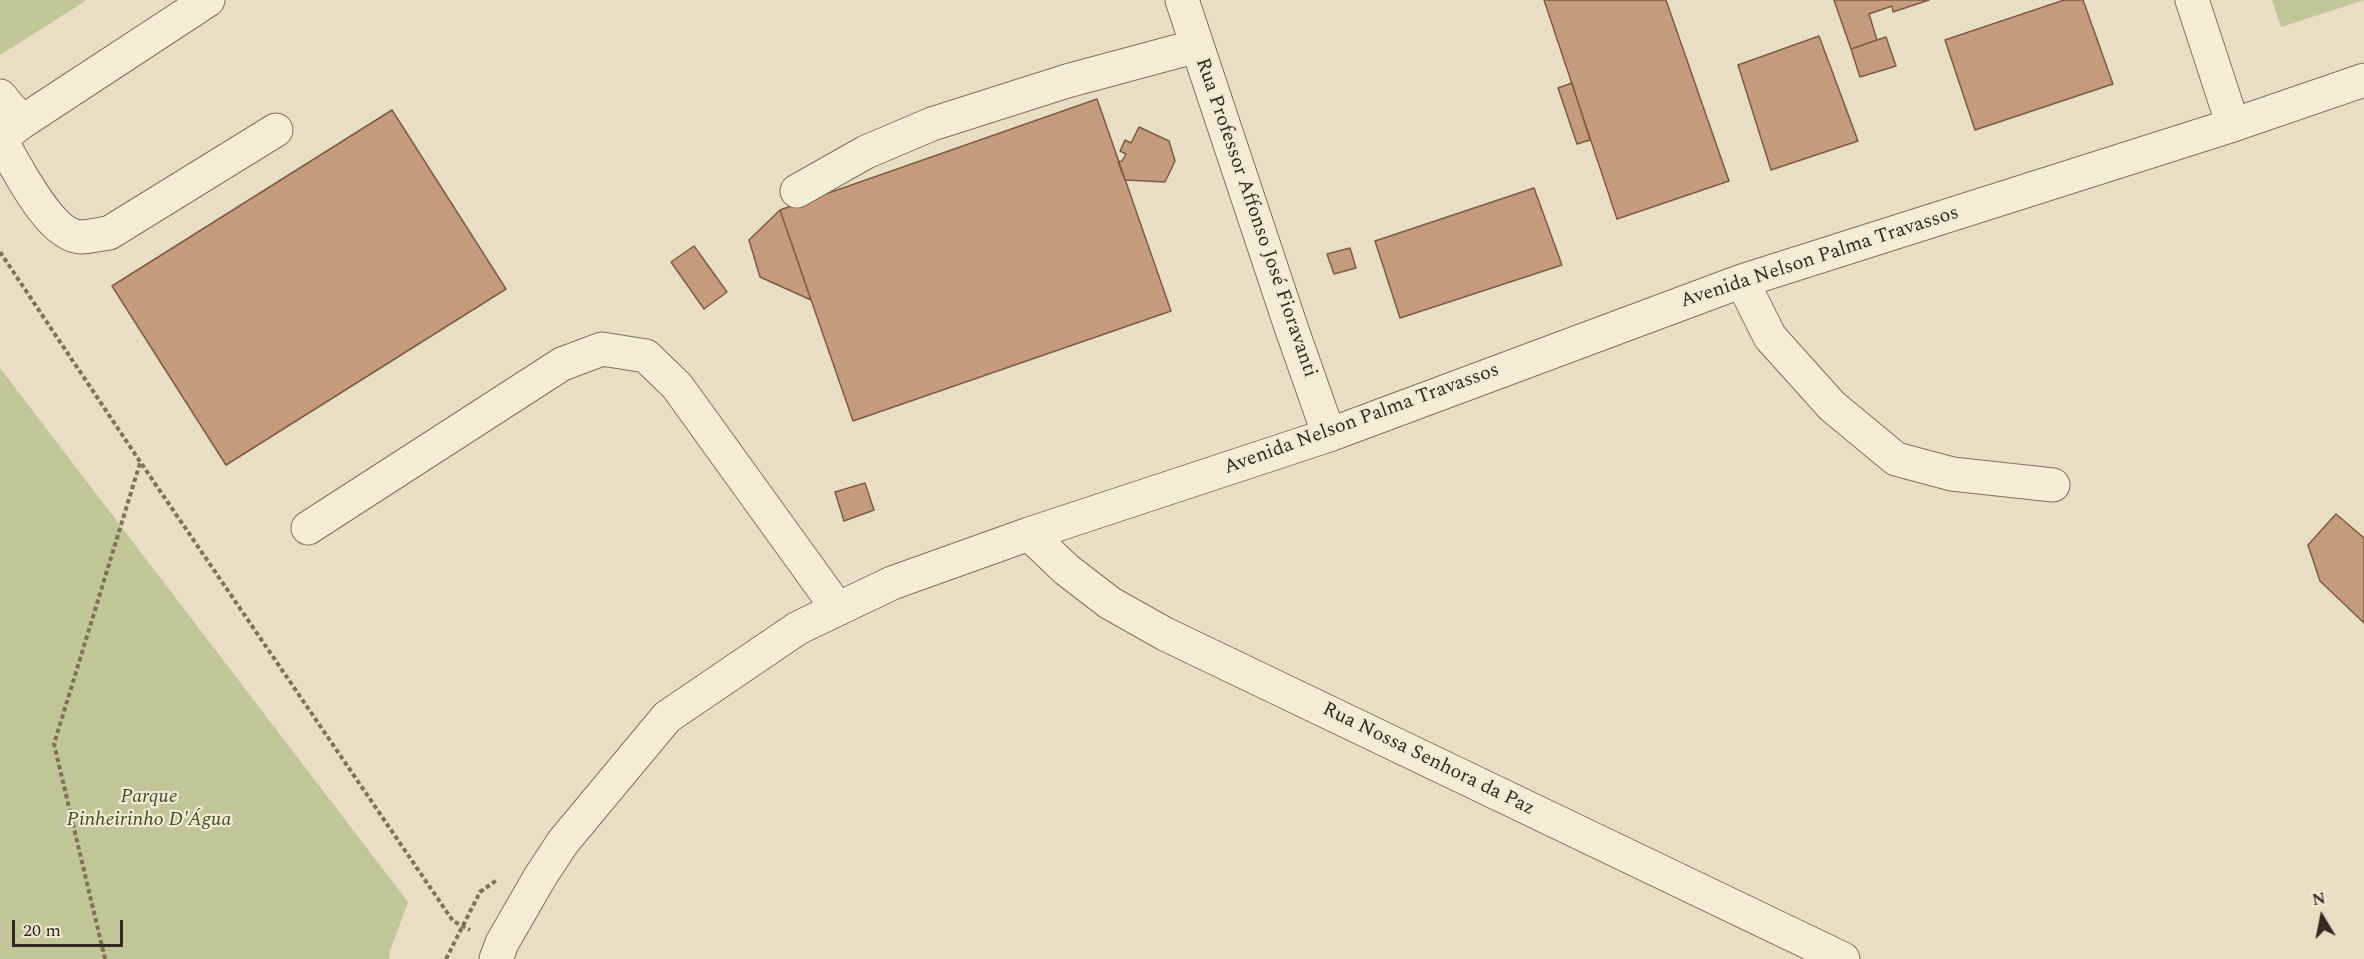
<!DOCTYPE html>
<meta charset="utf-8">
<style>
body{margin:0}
#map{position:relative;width:2364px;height:959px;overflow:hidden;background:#e9dec3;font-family:Spectral,serif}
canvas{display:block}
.north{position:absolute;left:2292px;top:887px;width:60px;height:60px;-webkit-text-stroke:4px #f1e9d2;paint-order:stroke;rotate:350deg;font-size:16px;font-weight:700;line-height:24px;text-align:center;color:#33291e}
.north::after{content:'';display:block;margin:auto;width:21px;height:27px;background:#33291e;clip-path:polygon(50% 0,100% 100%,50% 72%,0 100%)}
.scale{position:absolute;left:12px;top:920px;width:111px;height:27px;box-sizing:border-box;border:3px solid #33291e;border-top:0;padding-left:8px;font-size:18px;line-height:21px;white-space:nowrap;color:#33291e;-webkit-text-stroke:4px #f1e9d2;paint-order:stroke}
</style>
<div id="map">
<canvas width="2364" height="959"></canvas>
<div class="north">N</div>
<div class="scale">20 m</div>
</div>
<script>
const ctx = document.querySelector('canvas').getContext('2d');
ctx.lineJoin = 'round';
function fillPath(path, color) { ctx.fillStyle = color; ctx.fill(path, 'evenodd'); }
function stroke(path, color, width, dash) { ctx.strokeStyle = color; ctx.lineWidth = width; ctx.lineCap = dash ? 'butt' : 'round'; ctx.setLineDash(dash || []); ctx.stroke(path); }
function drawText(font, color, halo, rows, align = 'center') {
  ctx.font = font + ' Spectral,serif'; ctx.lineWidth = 4.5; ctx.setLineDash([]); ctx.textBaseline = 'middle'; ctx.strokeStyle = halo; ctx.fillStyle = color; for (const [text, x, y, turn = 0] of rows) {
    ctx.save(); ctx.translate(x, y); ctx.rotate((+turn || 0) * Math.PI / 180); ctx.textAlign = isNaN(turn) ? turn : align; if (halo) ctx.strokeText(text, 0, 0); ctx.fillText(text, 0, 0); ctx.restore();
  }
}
const green = new Path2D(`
 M0 0H87L0 55Z
 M2272 0H2364L2281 27Z
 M0 368 408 902 390 951 389 959H0Z`);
const building = new Path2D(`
 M1544 0H1666L1729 181 1617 219Z
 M1834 0H1929L1893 12 1892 6 1869 14 1877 40 1851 49Z
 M2064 0H2083L2113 84 1975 130 1945 40Z
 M1819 36 1858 141 1771 170 1738 65Z
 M1886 37 1896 66 1860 77 1851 49Z
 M1572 83 1590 140 1577 144 1558 88Z
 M1097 99 1171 311 853 421 780 210Z
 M392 110 506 289 226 465 112 286Z
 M1139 127 1169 141 1175 161 1165 182 1125 180 1118 162 1122 161 1126 154 1120 151 1125 140 1131 143Z
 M1534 188 1562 265 1400 318 1375 241Z
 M780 210 811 300 760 277 749 240Z
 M694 246 727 292 704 309 671 262Z
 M1350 248 1356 268 1334 274 1327 254Z
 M865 483 874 510 844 521 835 492Z
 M2336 514 2364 538V623L2320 581 2308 545Z`);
const path = new Path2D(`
 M0 252 141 463 453 921 470 930
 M105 959 54 744 140 463
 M446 959 480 892 497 880`);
const minor = new Path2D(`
 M208 0 22 122 0 139C16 165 49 236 81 237 90 237 100 234 109 233L276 130
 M1182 0 1291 327 1329 435
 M2192 0 2233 125
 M0 96 22 122
 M797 191 866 152 932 124 1067 81 1197 46
 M1742 281 1770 337 1832 406 1896 459 1952 474 2053 485
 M308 528 562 364 602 349 646 356 677 386 838 609
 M1029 534 1067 570 1110 603 1165 634 1843 959
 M496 959 502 943 540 877 563 842 667 717 798 628 892 583 1029 534 1329 435 1742 281 2233 125 2364 80`);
const streetNames = [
 ["Rua Professor Affonso José Fioravanti",1255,218,71],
 ["Avenida Nelson Palma Travassos",1820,258,-18],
 ["Avenida Nelson Palma Travassos",1362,420,-20],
 ["Rua Nossa Senhora da Paz",1428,760,26]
];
const parkNames = [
 ["Parque",149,798],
 ["Pinheirinho D'Água",149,821]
];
fillPath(green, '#c0c698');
fillPath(building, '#c49b7c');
stroke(building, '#7e5c44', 1.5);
stroke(minor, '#82705c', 35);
stroke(path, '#82705c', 4, [4.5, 3]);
stroke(minor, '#f5ecd5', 33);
drawText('20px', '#33291e', '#f1e9d2', streetNames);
drawText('italic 20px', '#434d27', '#f1e9d2', parkNames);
</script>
